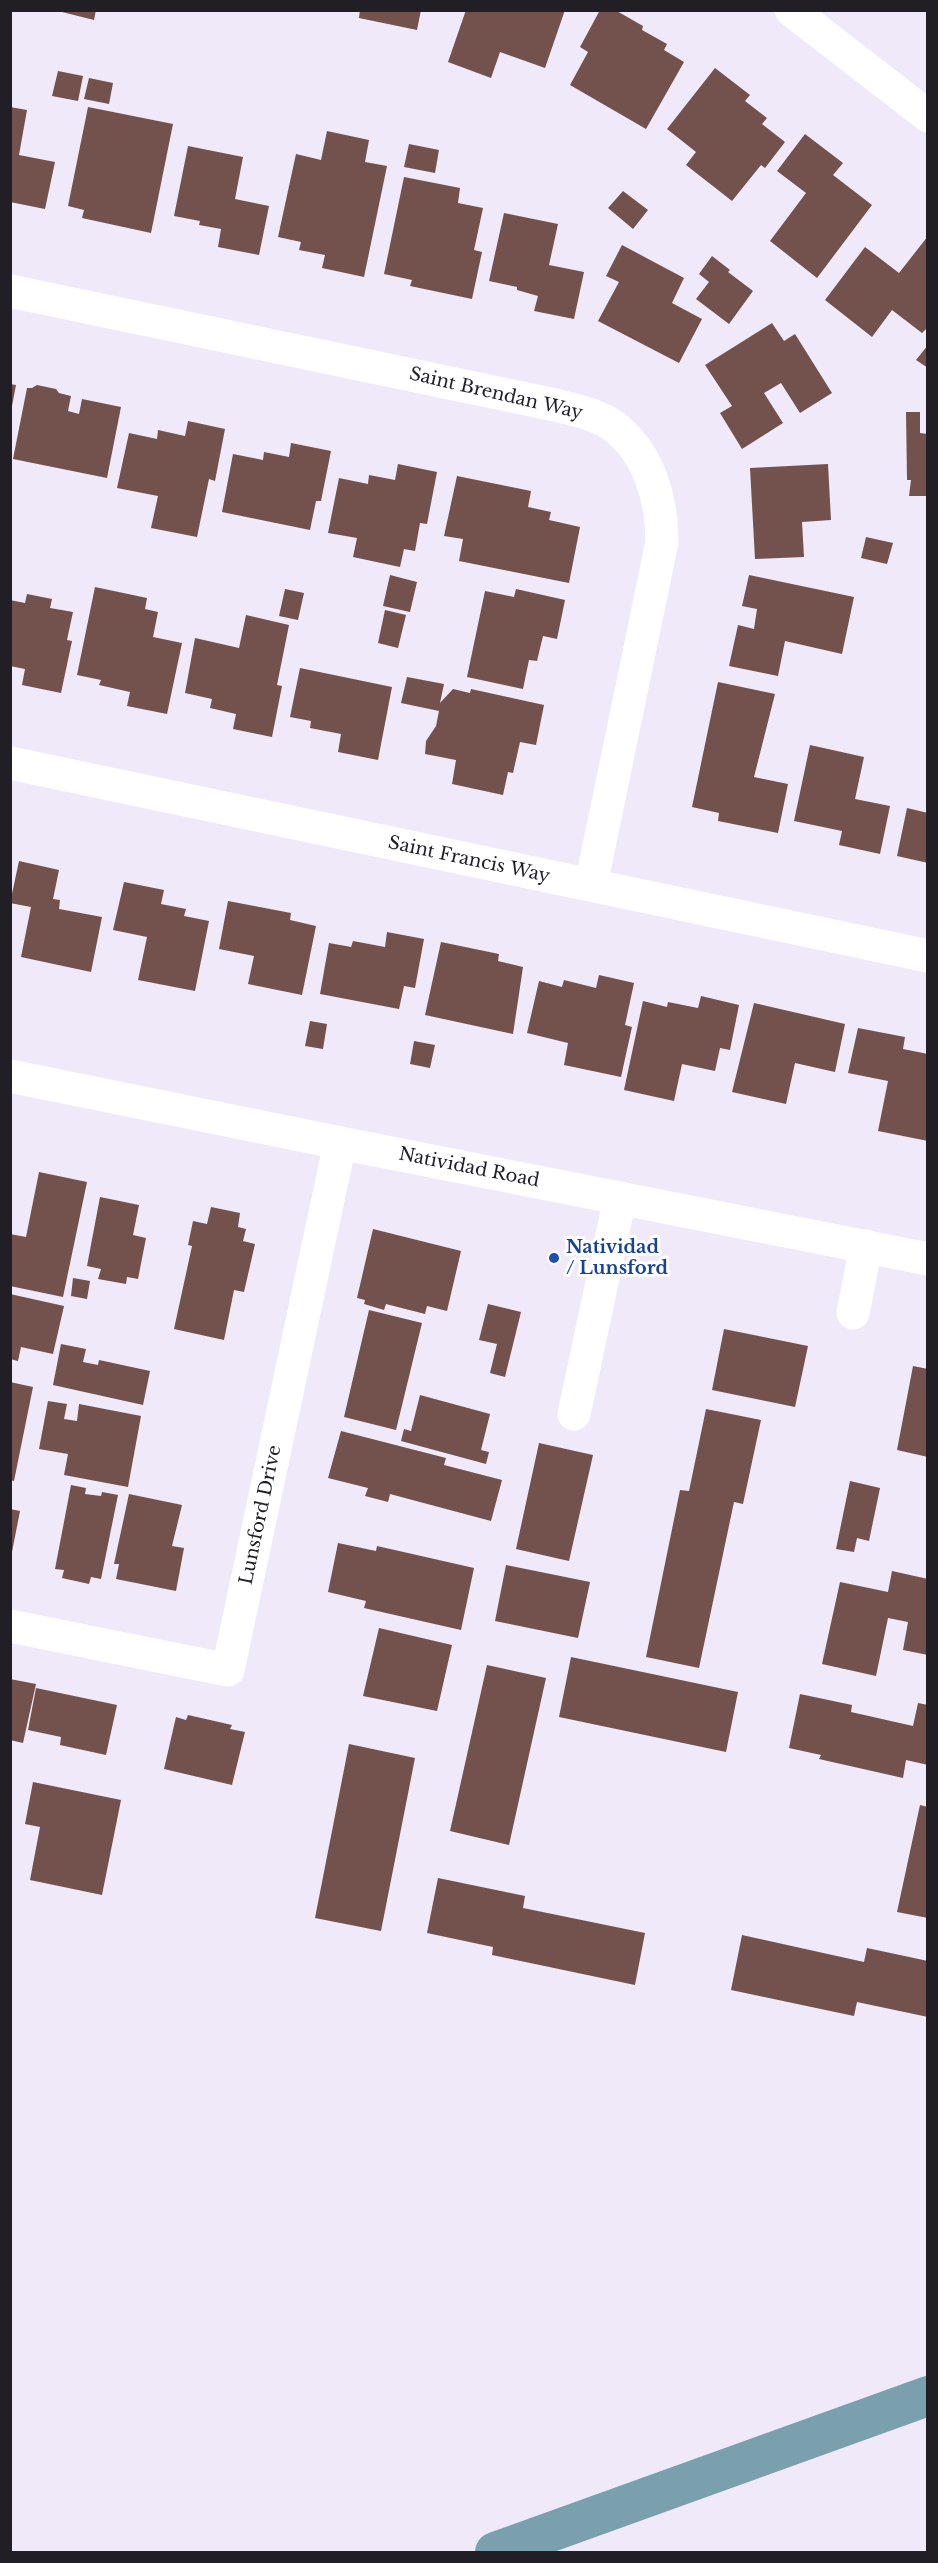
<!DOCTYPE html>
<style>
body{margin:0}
#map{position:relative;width:938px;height:2563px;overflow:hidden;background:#efe9fa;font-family:"Libre Baskerville",serif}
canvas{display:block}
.frame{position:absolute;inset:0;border:12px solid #211f25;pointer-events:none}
</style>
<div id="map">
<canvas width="938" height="2563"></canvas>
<div class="frame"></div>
</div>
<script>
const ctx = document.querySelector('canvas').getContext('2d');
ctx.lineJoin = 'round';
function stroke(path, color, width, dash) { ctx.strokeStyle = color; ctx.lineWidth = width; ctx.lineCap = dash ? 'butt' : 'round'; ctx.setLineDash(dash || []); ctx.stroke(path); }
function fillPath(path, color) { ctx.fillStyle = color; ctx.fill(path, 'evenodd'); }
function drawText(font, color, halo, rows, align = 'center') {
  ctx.font = font + ' "Libre Baskerville",serif'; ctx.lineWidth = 6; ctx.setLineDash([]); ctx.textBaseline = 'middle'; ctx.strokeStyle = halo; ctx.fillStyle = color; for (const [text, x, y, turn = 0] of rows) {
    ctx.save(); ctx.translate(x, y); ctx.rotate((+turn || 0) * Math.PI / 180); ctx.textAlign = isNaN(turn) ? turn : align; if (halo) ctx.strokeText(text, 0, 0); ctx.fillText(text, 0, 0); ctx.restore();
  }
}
const canal = new Path2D(`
 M495 2552 928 2396`);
const building = new Path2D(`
 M54 10H96L94 20Z
 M360 10H421L417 30 359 18Z
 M466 10H565L545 68 500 52 491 78 448 62Z
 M600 10H615L643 26 642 30 667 44 664 50 684 62 646 129 570 85 588 52 580 47Z
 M715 68 750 95 745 101 767 118 762 124 785 142 765 168 761 165 732 201 686 165 696 152 667 129Z
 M58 71 83 76 78 101 52 96Z
 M89 78 113 83 109 104 84 99Z
 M10 107 27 110 19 155 55 162 45 209 10 202Z
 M88 107 173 124 151 233 82 218 84 210 68 206Z
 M327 131 369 140 365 162 387 166 364 277 322 268 325 255 299 250 301 242 278 237 296 154 321 160Z
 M805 134 843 163 833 175 872 205 817 278 770 241 806 193 777 171Z
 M409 144 439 150 435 173 404 167Z
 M188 146 243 157 235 199 269 206 259 255 218 247 221 229 199 225 200 221 174 216Z
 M404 177 460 188 458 203 483 208 474 250 482 252 472 299 410 286 412 280 384 274Z
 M623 191 648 210 633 229 608 208Z
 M504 213 558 224 549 265 584 272 574 319 534 311 538 296 517 290V287L489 281Z
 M928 236V327L922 333 892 310 872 337 825 300 865 247 899 273Z
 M622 245 684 278 672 303 702 319 679 363 598 321 619 282 606 276Z
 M712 256 730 270 728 272 753 291 729 324 696 299 709 282 699 274Z
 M772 323 784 341 795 334 832 393 800 413 781 383 764 393 783 423 742 449 720 413 732 406 705 365Z
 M928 345V368L916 360Z
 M10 384 16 385 12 406H10Z
 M37 385 56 389 59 393 71 396 68 411 79 414 82 399 121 407 107 478 13 459 27 388H32Z
 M906 412H920V433L928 434V496H909L911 480H907Z
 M188 421 225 429 215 481 209 479 197 537 151 528 158 496 117 488 129 433 157 439 158 430 185 436Z
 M291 443 331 451 321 501H316L310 530 222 512 233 454 263 460 264 452 289 457Z
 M398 464 437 472 427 524 420 523 415 551 404 549 400 567 353 557 357 538 328 533 339 478 368 484 369 475 395 480Z
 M828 464 831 520 802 522 804 557 755 559 750 468Z
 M457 476 531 491 528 507 551 512 549 520 580 527 569 583 459 561 463 539 444 536Z
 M866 537 893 543 887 564 861 558Z
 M390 575 417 582 410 612 383 606Z
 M749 575 854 597 842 654 785 641 778 676 729 666 738 625 754 629 757 609 742 606Z
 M95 587 147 598 145 609 158 612 153 637 182 643 167 714 127 706 130 692 99 685 101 680 77 675Z
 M285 589 304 593 298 620 279 616Z
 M516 589 565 600 557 639 543 636 537 661 529 660 523 689 467 677 485 591 514 597Z
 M27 594 52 599 50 608 73 612 67 640 72 641 61 693 22 685 25 669 10 666V600L25 603Z
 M385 610 406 615 398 648 378 643Z
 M246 615 289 625 277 685 282 686 272 737 233 729 236 714 210 708 212 699 185 693 195 638 239 648Z
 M300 668 392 687 378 760 338 752 341 734 310 728 311 721 290 717Z
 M407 677 444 684 440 703 453 689 470 693 471 689 544 705 536 745 520 742 513 773 508 772 503 795 452 784 456 760 425 754 426 741 436 726 439 711 401 703Z
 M718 682 775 694 754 777 788 784 778 833 718 821 719 813 692 807Z
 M810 745 864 757 855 799 890 806 880 854 839 845 842 831 794 821Z
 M907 808 928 813V863L897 856Z
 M19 861 59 870 53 899 60 900 59 909 102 917 91 972 21 957 31 907 10 903Z
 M124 882 164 890 161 904 186 909 184 916 209 921 195 991 138 980 147 937 113 930Z
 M228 901 291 913 290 920 316 926 302 995 248 984 254 956 219 949Z
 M387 932 424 939 415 988 404 986 399 1009 320 994 329 943 351 947 353 941 385 947Z
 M441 942 499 954 498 961 523 967 513 1034 425 1015Z
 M599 975 634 983 625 1025 632 1027 621 1077 564 1065 568 1043 527 1033 539 981 562 987 564 980 596 988Z
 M701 996 739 1005 730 1050 720 1048 715 1071 682 1064 674 1101 624 1090 643 1001 667 1007 668 1002 698 1008Z
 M754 1003 845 1024 835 1072 795 1063 786 1104 732 1092Z
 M310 1021 327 1024 323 1049 305 1046Z
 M858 1028 905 1037 903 1049 928 1054V1141L878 1131 888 1081 848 1073Z
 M414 1041 435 1045 430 1068 410 1064Z
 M39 1172 87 1182 63 1297 10 1286V1234L26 1237Z
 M100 1197 139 1205 133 1235 146 1238 138 1279 127 1277 126 1284 98 1279 101 1269 87 1266Z
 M211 1207 240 1213 238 1227 246 1229 243 1241 255 1244 244 1292 234 1290 224 1340 174 1329 192 1246 188 1245 193 1221 207 1224Z
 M373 1229 461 1251 447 1311 427 1306 425 1314 386 1304 384 1310 364 1304 365 1300 357 1298Z
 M73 1278 90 1281 87 1299 71 1296Z
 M10 1294 64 1306 53 1354 21 1347 18 1361 10 1359Z
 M488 1304 521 1312 505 1377 490 1373 497 1344 479 1340Z
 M369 1310 422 1323 396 1430 344 1417Z
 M724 1329 808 1346 795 1407 712 1390Z
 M61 1344 86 1349 83 1362 98 1365 99 1360 150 1371 143 1405 53 1385Z
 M913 1366 928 1369V1457L897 1450Z
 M10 1382 33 1387 14 1481 10 1480Z
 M420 1395 490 1414 481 1450 489 1452 486 1464 401 1441 404 1429 411 1431Z
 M48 1401 67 1404 64 1419 77 1421 79 1404 141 1416 128 1487 64 1475 68 1454 39 1449Z
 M706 1409 761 1420 743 1504 734 1502 699 1668 646 1657 680 1490 689 1491Z
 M341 1431 446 1458 444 1465 502 1480 491 1521 390 1494 388 1502 365 1496 368 1488 328 1478Z
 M539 1443 593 1455 569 1561 516 1549Z
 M850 1481 880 1488 869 1541 857 1538 854 1552 836 1549Z
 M71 1485 86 1488 85 1494 101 1496 102 1492 118 1495 101 1579 91 1577 89 1584 62 1578 64 1570 55 1569Z
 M129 1494 182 1505 172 1546 184 1548 176 1591 116 1579 119 1564H114Z
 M10 1509 20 1511 12 1552H10Z
 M338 1543 376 1551 377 1546 474 1568 461 1630 364 1608 366 1601 328 1592Z
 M506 1565 590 1582 578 1638 495 1621Z
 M892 1571 928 1579V1655L903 1650 908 1622 888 1618 876 1676 822 1664 840 1582 888 1592Z
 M379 1628 452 1645 437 1711 363 1696Z
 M571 1657 738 1692 726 1752 559 1717Z
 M487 1665 546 1678 509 1845 450 1831Z
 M10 1679 36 1684 23 1743 10 1740Z
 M36 1688 117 1705 106 1755 60 1745 61 1737 28 1730Z
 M800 1694 852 1705 851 1712 913 1726 918 1703 928 1705V1765L906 1760 903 1778 819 1759 821 1755 789 1748Z
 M188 1715 232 1725 230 1729 245 1732 232 1785 164 1769 176 1717 186 1720Z
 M349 1744 415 1758 381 1931 315 1918Z
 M33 1782 121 1800 102 1895 30 1880 40 1827 25 1824Z
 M920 1805 928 1807V1918L897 1912Z
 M438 1878 525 1896 523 1908 645 1933 635 1985 492 1955 493 1947 427 1933Z
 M742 1935 864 1962 867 1948 928 1961V2017L857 2002 854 2016 731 1990Z`);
const minor = new Path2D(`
 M791 10 928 116
 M10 291 555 405C575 410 598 414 616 428 650 456 662 500 662 542L591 885
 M10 763 928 956
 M853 1313 866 1246
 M574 1414 620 1198
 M10 1626 228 1670 340 1143`);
const major = new Path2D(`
 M10 1076 340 1143 928 1259`);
const markers = [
 [554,1258,6,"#1a4fb4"]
];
const streetNames = [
 ["Saint Brendan Way",496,394,13],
 ["Saint Francis Way",469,860,12],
 ["Natividad Road",469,1168,11],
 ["Lunsford Drive",261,1515,-78]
];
const transitNames = [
 ["Natividad",566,1248],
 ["/ Lunsford",566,1269]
];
stroke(canal, '#7aa0ad', 40);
fillPath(building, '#73514d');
stroke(minor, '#fff', 33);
stroke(major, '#fff', 33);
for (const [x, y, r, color] of markers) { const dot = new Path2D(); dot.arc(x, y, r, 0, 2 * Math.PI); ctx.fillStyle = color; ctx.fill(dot); stroke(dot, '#fff', 2); }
drawText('18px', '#211f25', '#fff', streetNames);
drawText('bold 18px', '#164399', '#fff', transitNames, 'left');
</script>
